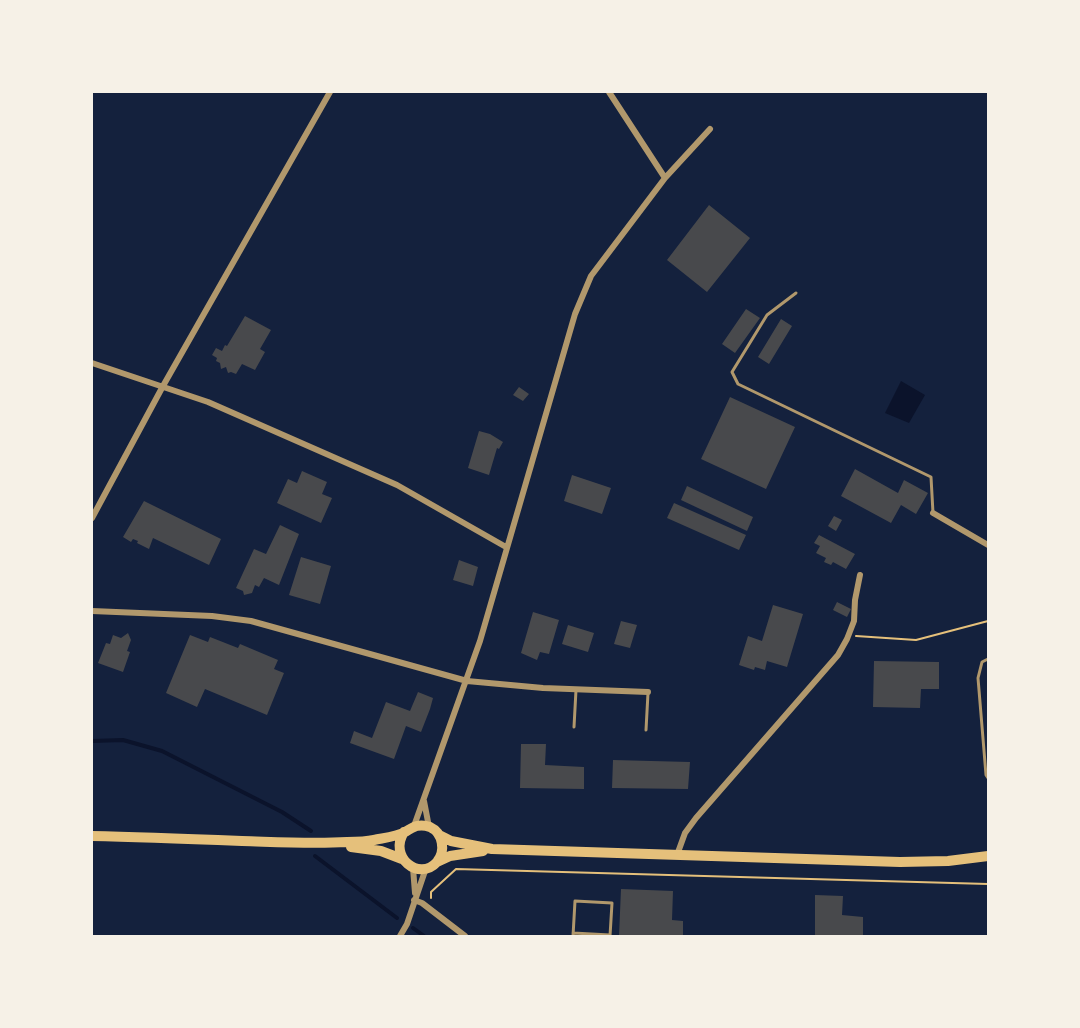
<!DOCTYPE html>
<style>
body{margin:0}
#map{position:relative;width:1080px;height:1028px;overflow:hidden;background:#14213d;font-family:"DM Sans",sans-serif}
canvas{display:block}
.frame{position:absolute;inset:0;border:93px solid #f6f1e7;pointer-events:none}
</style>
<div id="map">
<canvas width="1080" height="1028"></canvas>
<div class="frame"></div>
</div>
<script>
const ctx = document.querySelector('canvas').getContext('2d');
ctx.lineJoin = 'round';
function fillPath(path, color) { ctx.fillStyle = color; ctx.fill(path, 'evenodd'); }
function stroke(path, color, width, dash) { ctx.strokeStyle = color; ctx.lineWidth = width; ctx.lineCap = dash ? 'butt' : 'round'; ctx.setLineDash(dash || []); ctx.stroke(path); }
const water = new Path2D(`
 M901 381 925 395 909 423 885 413Z`);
const stream = new Path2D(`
 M92 741 123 740 162 751 282 812 311 831
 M315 856 397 918
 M413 928 424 936`);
const building = new Path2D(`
 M709 205 750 238 707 292 667 260Z
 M746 309 760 318 735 353 722 344Z
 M245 316 271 330 260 349 265 352 255 370 242 364 236 374 231 372 228 373 226 367 221 369 220 363 216 361 217 358 212 355 216 348 222 351 225 345 227 346Z
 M781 319 792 326 769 364 758 357Z
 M519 387 529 394 523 401 513 395Z
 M730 397 795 427 766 489 701 459Z
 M479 431 490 434 503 442 499 449 497 448 489 475 468 468Z
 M855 469 898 493 904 480 928 493 916 514 901 505 891 523 841 496Z
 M302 471 327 482 322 494 332 498 321 523 277 503 288 479 297 483Z
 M572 475 611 488 602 514 564 501Z
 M687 486 753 517 747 531 681 500Z
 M144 501 221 539 209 565 153 538 149 549 137 543 138 541 133 539 131 542 123 537Z
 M674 503 746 535 739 550 667 518Z
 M834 516 842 520 836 531 828 526Z
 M280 525 299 534 279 585 264 578 259 587 255 585 252 593 244 595 243 591 236 588 254 549 266 554Z
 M819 535 855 554 846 569 833 562 831 565 824 562 826 558 816 553 820 546 814 543Z
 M301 557 331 566 320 604 289 595Z
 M459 560 478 567 473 586 453 580Z
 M837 602 851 609 847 617 833 610Z
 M773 605 803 614 787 667 767 661 765 670 755 667 754 670 739 665 748 636 762 641Z
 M533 612 559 620 549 654 540 652 537 660 521 653Z
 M621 621 637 625 630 648 614 644Z
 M568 625 594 633 588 652 562 644Z
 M128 633 131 640 127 651 130 652 123 672 98 663 106 643 110 644 113 635 121 638Z
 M190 635 208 642 210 637 238 648 240 644 278 660 274 669 284 673 267 715 205 689 197 707 166 693Z
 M874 661 939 662V689H921L920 708 873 707Z
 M418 692 433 698 430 709 421 732 406 726 394 759 350 743 354 731 372 738 386 702 410 711Z
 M521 744H546L545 765 584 767V789L520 788Z
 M613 760 690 762 688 789 612 788Z
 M621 889 673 891 672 920 683 921V936H619Z
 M815 895 843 896 842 915 863 917V936H815Z`);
const path = new Path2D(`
 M856 636 916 640 988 621
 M431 898V892L456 869 988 884`);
const service = new Path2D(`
 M796 293 767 315 732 372 738 384 931 477 933 513
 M988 659 982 662 978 678 986 775 988 778
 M574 727 576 690
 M646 730 648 693
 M573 933 610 935
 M573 936 575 901 612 903 610 936`);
const minor = new Path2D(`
 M609 92 665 178
 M92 363 208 402 397 485 506 547
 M933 513 988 545
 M92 518 163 386 330 92
 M92 611 212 616 251 621 467 681 543 688 648 692
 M424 801 429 827
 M414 826 480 641 575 314 591 276 665 178 710 129
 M677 855 685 833 696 818 838 655 847 639 854 621 855 600 860 575
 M413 868 415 893
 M414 900 422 903 465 936
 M400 936 407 924 426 868`);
const primary = new Path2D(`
 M439 835 451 841 492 849 900 862 948 861 988 856
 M92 836C142 837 192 839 242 841 277 842 312 844 347 842 355 842 365 842 374 840 383 838 396 837 405 832 413 827 419 823 430 827 443 833 446 851 437 862 419 882 388 857 404 832
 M351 847 381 851 402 859
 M437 862 450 856 483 851`);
fillPath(water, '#0b132b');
stroke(stream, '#0b132b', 4);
fillPath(building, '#48494c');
stroke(path, '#e5c07b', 2);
stroke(service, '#b1986c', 3);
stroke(minor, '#b1986c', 6);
stroke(primary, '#e5c07b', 10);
</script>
